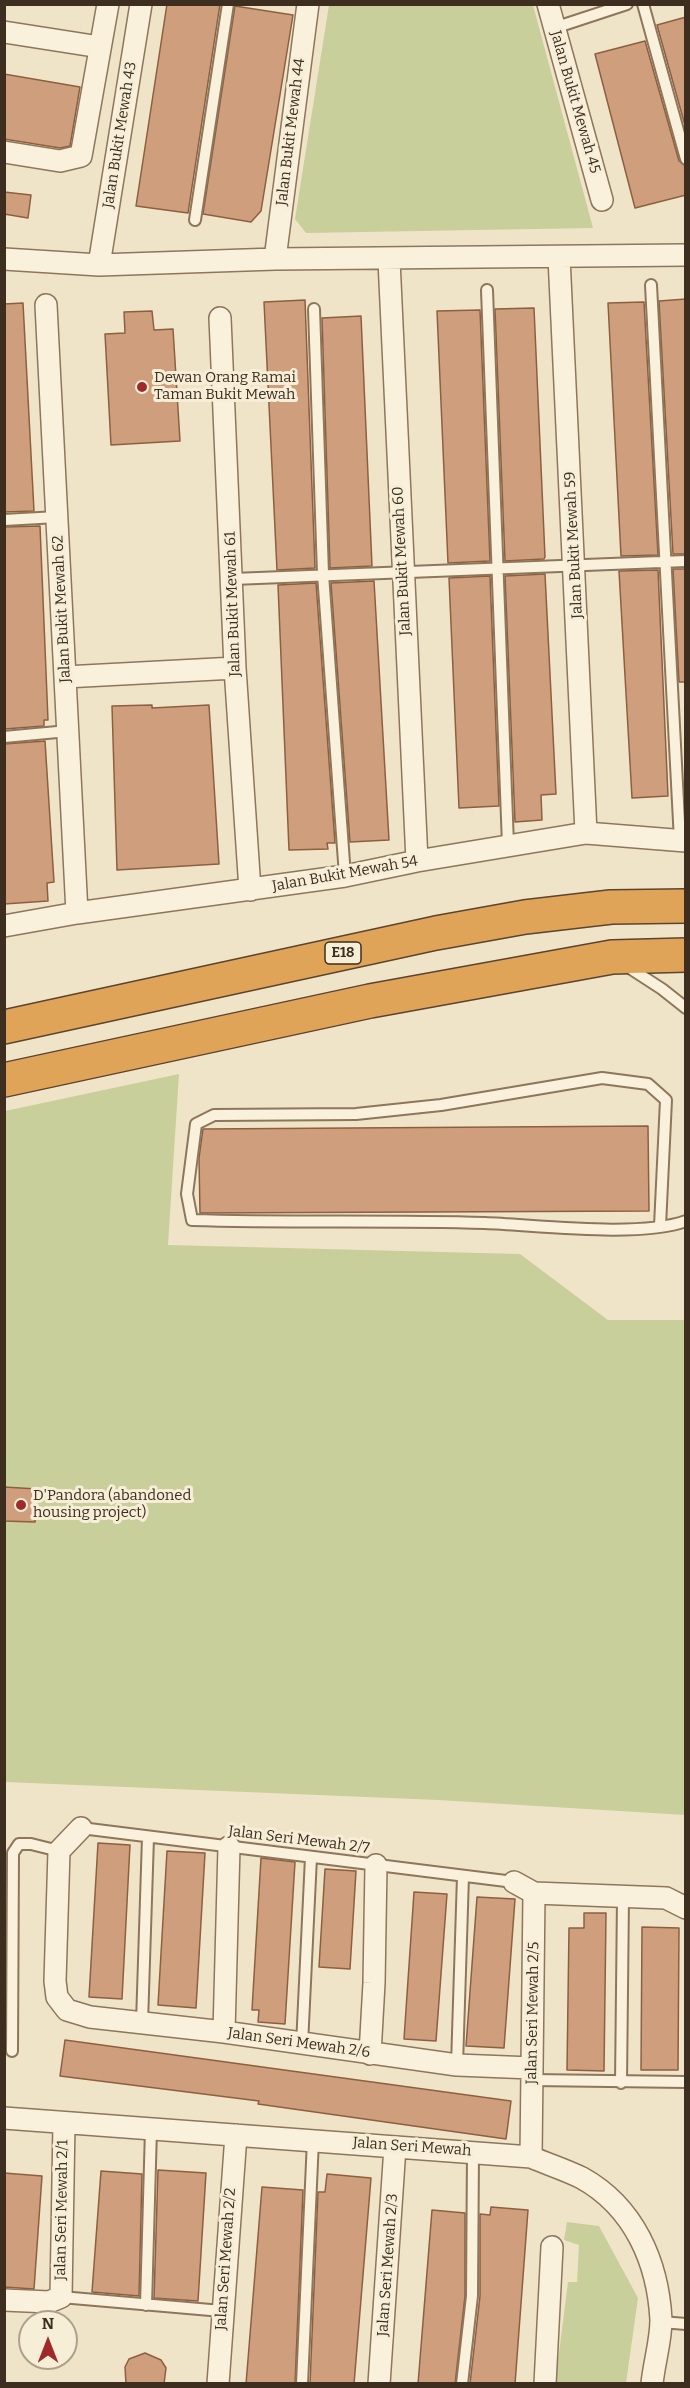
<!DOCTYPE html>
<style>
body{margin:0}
#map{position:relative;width:690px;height:2388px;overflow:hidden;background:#f0e4c8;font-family:Bitter,serif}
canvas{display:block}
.frame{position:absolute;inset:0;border:6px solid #3d2e20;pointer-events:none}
.north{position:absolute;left:18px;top:2310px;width:60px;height:60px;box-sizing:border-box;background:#f7eed8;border:2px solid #ada18e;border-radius:50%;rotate:0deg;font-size:16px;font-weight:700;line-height:24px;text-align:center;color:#3d2e20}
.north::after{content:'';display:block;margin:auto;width:21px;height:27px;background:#9e2a2b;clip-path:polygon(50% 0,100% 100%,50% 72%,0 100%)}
</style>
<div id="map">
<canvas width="690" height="2388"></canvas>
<div class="frame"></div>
<div class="north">N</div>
</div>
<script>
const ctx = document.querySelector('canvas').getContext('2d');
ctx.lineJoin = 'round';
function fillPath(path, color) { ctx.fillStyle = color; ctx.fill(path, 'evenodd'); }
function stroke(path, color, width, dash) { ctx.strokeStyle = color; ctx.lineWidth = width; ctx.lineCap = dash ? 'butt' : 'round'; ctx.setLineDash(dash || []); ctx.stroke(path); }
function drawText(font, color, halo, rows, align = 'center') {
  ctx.font = font + ' Bitter,serif'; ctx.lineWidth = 6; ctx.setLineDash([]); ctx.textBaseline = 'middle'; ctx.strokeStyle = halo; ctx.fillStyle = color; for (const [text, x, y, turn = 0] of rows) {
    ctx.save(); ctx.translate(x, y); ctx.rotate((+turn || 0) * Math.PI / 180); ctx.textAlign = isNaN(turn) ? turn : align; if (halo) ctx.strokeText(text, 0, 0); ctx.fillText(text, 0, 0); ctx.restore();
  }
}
const green = new Path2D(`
 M329 5H533L593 228 306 233 295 219Z
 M179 1074 168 1245 520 1254 608 1320H685V1815L438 1800 5 1782V1111Z
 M567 2222 599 2226 638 2298 626 2383 555 2384 568 2282H577L579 2245 564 2240Z`);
const building = new Path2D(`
 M167 4H220L188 213 136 206Z
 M235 6 293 15 261 211 251 222 203 214Z
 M686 17V129L657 25Z
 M645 41 679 161 686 166V195L635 208 595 54Z
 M4 74 80 87 70 146 60 148 4 139Z
 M4 192 31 195 28 218 4 214Z
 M686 299V554H673L659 301Z
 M305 300 315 568 277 570 264 302Z
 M644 302 658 555 621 556 608 303Z
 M23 303 34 511 4 512V304Z
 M534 308 545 557 544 559 505 561 495 309Z
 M480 310 490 561 448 563 437 311Z
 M152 311 154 330 173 329 180 441 111 445 105 334 125 333 124 312Z
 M361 316 372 566 330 568 322 318Z
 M40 526 48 720H44V726L4 729V527Z
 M673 569H686V682H679Z
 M658 570 668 796 632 798 619 571Z
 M545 574 556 794 541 795 542 820 515 822 505 576Z
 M490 576 499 806 459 808 449 578Z
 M374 581 389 840 350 842 331 583Z
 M316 583 335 843H327L328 849 289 850 278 585Z
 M152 705V708L209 705 219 864 117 870 112 706Z
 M45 741 54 882 47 883 48 901 4 904V744Z
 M648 1126 649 1211 200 1213 199 1158 203 1129Z
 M4 1487 37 1489 35 1522 4 1521Z
 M98 1843 130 1845 122 1999 89 1997Z
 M167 1851 205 1853 196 2008 158 2005Z
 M261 1858 295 1862 285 2024 258 2022 259 2010H252Z
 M325 1869 356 1871 350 1969 319 1967Z
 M414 1892 447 1894 436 2041 404 2039Z
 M477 1897 515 1899 504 2048 466 2046Z
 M584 1913H606L604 2071 567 2070 569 1928H584Z
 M642 1927 679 1928 678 2070H641Z
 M65 2040 511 2101 506 2139 258 2104 259 2101 60 2076Z
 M158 2170 206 2173 198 2301 154 2298Z
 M101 2171 142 2174 139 2296 92 2292Z
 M4 2173 42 2176 34 2289 4 2287Z
 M327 2174 371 2178 354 2384H310L318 2192H325Z
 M262 2187 303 2190 295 2384H246Z
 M491 2207 528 2210 515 2384H470L480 2296V2214L490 2215Z
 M432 2210 465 2213V2296L455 2384H418Z
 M145 2353 161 2360 166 2368 164 2384H126L125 2367 129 2359Z`);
const service = new Path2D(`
 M643 4 686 159
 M554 28 627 4
 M195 220 228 4
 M651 285 680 841
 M487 290 508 845
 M314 309 323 574 345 876
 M4 520 57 517
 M233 579 686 561
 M4 737 68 731
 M625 965 662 989 686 1008
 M660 1226 666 1100 648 1084 602 1078 441 1105 356 1114 214 1115 196 1124 187 1194 192 1220C290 1223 388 1220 485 1223 537 1225 639 1238 686 1221
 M81 1828 514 1882
 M142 2023 148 1837
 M302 2045 311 1857
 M12 2051 13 1853 19 1844H31L59 1851
 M457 2065 463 1876
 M532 2080 686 2082
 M621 2083 623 1897
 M61 2297 222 2311
 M146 2305 151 2129
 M661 2322 686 2324
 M302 2384 313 2140
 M462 2384 472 2296 473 2152`);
const minor = new Path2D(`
 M548 4 602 200
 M4 32 100 47
 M4 152 60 161 81 156 108 4
 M559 257 586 833
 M4 259 99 265 275 259 686 255
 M275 259 308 4
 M389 260 417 861
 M99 265 141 4
 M46 305 77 913
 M220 318 235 668 250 890
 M65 677 235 668
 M4 926 77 913 345 876 417 861 586 833 686 841
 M81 1828 59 1851 55 1981 57 1997 67 2010 90 2017 224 2032 457 2065 532 2068
 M514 1882 534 1893 531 2157
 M534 1893 666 1898 686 1908
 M224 2032 229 1847
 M370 2054 374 1983 376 1865
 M4 2118 531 2157C547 2164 566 2170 582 2178 634 2207 658 2262 661 2320 661 2341 654 2363 652 2384
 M4 2300 49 2302 61 2297 64 2123
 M218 2384 236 2135
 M379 2384 395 2147
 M545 2384 552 2247`);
const motorway = new Path2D(`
 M4 1027 436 933 525 917 611 907 686 906
 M4 1080 370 1001 612 957 686 955`);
const markers = [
 [142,387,6,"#9e2a2b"],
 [21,1505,6,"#9e2a2b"]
];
const shields = [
 [343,953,36]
];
const shieldNames = [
 ["E18",343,953]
];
const streetNames = [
 ["Jalan Bukit Mewah 45",575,102,74],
 ["Jalan Bukit Mewah 44",291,132,-83],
 ["Jalan Bukit Mewah 43",120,135,-81],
 ["Jalan Bukit Mewah 59",574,545,-93],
 ["Jalan Bukit Mewah 60",402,561,-93],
 ["Jalan Bukit Mewah 61",233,604,-92],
 ["Jalan Bukit Mewah 62",62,609,-93],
 ["Jalan Bukit Mewah 54",345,874,-10],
 ["Jalan Seri Mewah 2/7",299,1840,7],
 ["Jalan Seri Mewah 2/5",533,2013,-89],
 ["Jalan Seri Mewah 2/6",299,2043,8],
 ["Jalan Seri Mewah",412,2147,4],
 ["Jalan Seri Mewah 2/1",62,2210,-89],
 ["Jalan Seri Mewah 2/2",226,2259,-86],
 ["Jalan Seri Mewah 2/3",388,2265,-86]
];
const poiNames = [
 ["Dewan Orang Ramai",154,378],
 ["Taman Bukit Mewah",154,395],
 ["D'Pandora (abandoned",33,1496],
 ["housing project)",33,1513]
];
fillPath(green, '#c9cf9b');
fillPath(building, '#cf9f7d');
stroke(building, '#8d5f41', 1.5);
stroke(service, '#8d765c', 14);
stroke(minor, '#8d765c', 24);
stroke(motorway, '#5b4430', 36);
stroke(service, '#faf1dc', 10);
stroke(minor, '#faf1dc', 21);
stroke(motorway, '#e0a458', 33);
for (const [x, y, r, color] of markers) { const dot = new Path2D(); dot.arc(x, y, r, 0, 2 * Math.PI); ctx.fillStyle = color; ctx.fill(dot); stroke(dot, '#f7eed8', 2); }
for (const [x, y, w] of shields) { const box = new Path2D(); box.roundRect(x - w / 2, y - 11, w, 22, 4.5); ctx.fillStyle = '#f7eed8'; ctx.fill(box); stroke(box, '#3d2e20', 1.5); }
drawText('bold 14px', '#3d2e20', null, shieldNames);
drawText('15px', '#3d2e20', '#f7eed8', streetNames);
drawText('15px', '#3d2e20', '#f7eed8', poiNames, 'left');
</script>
